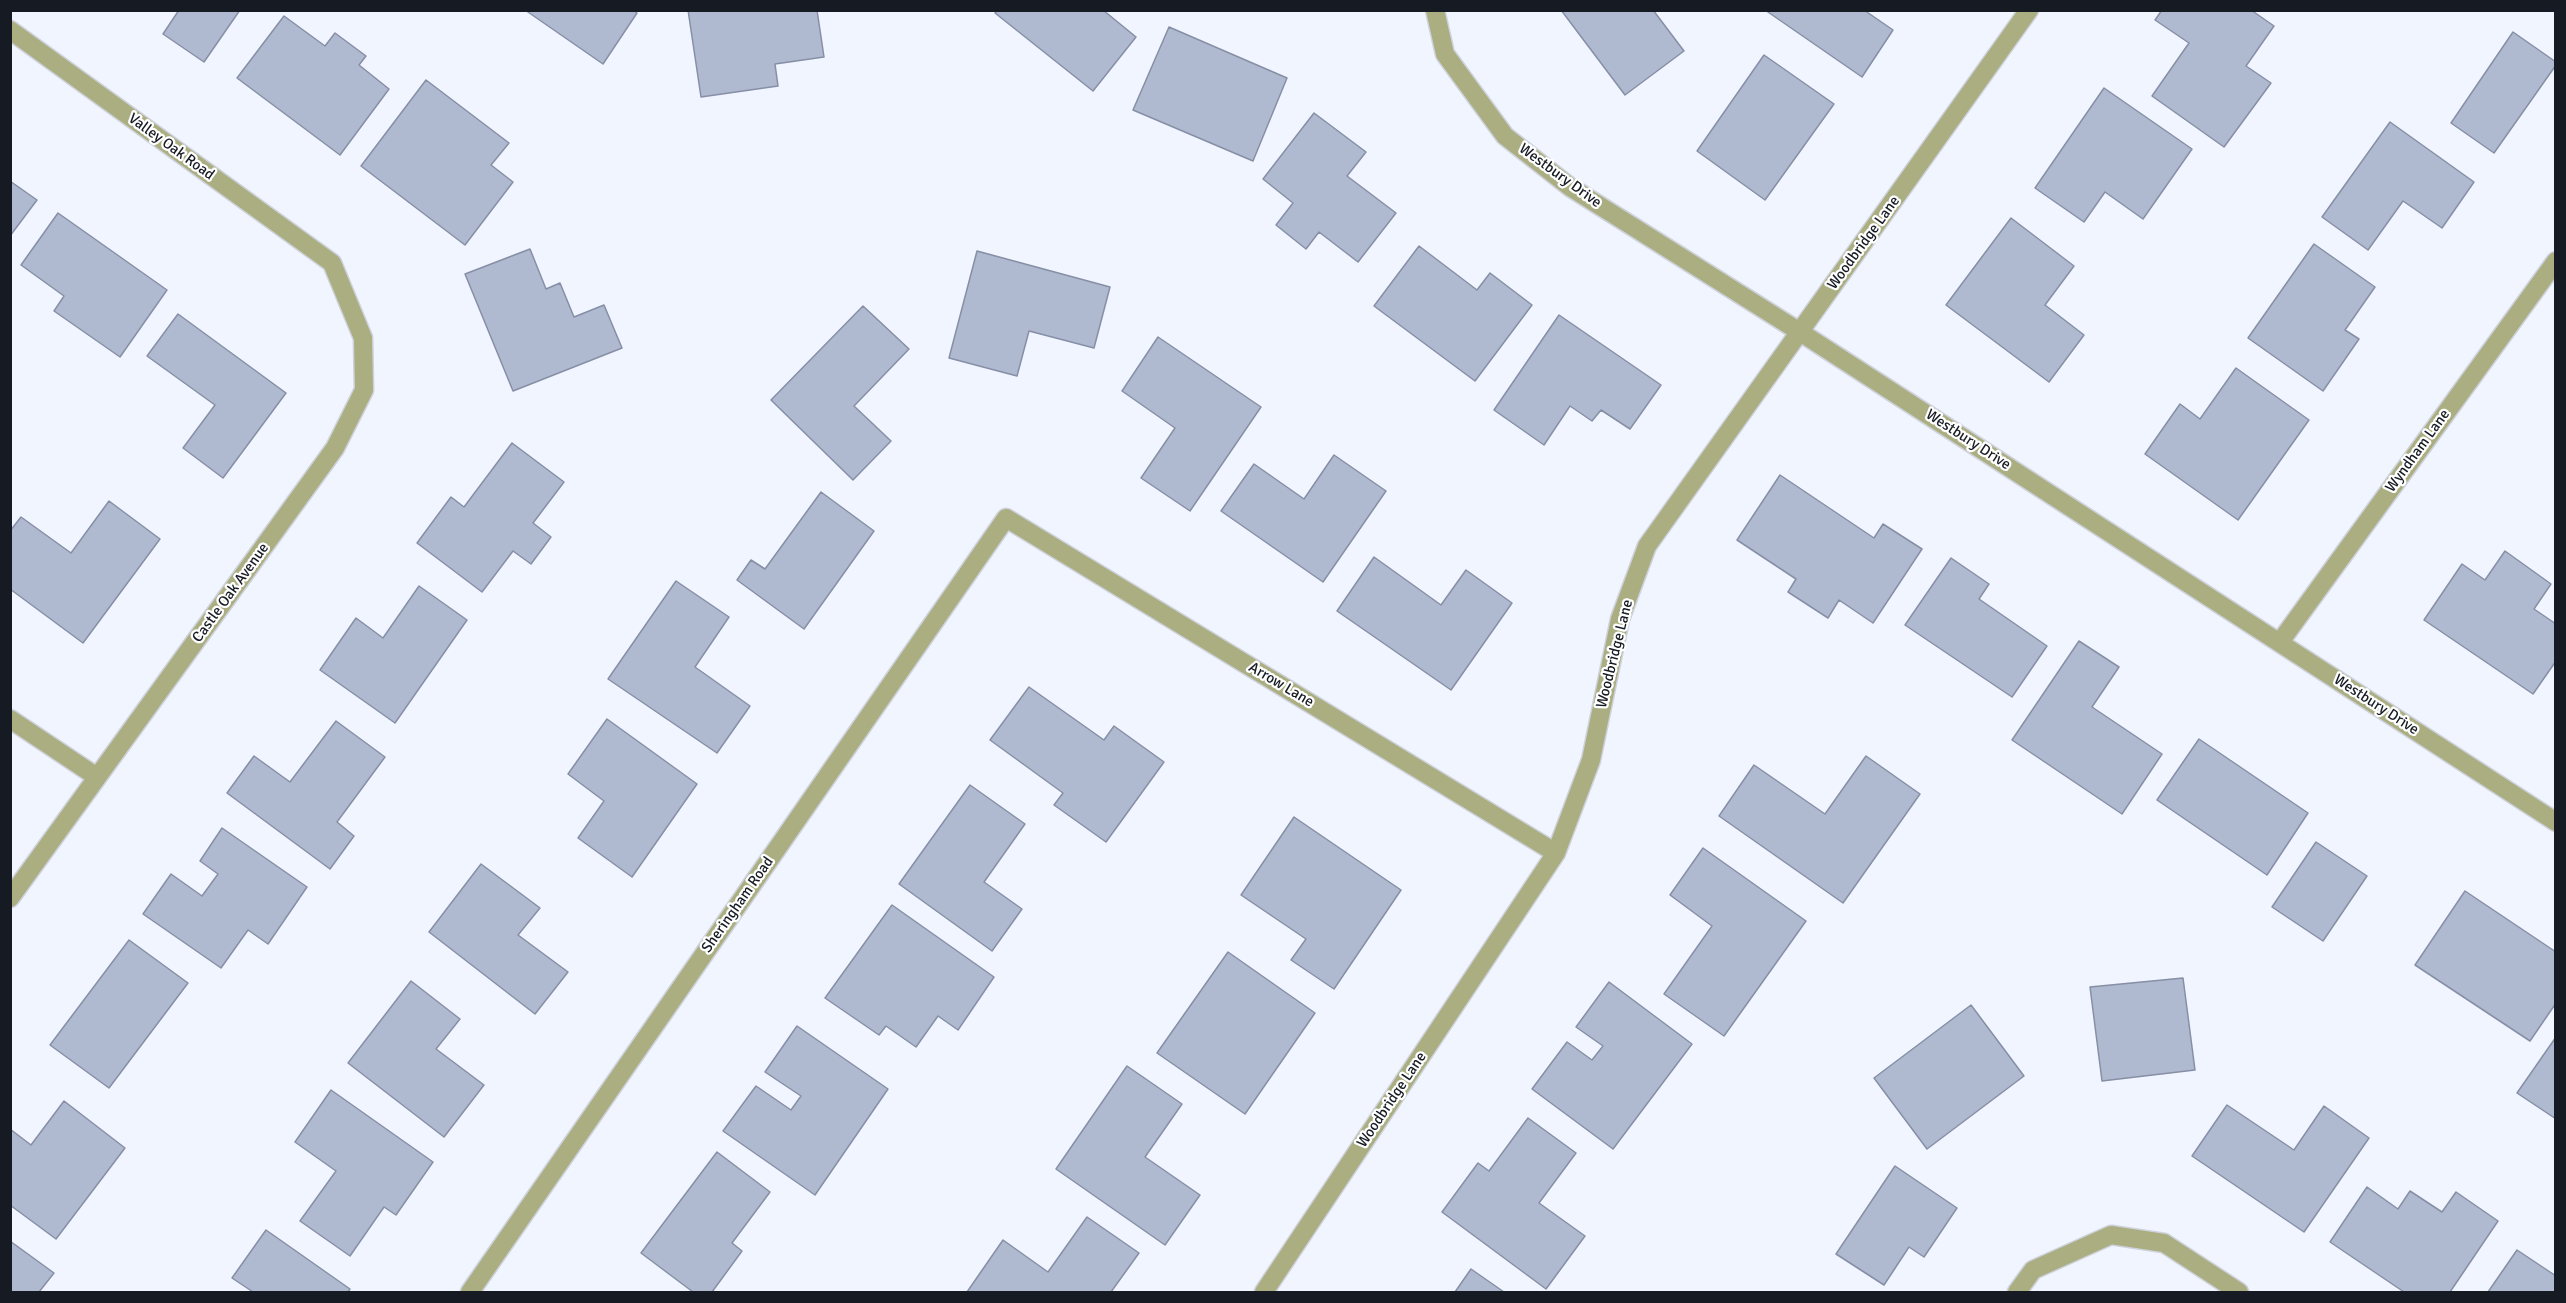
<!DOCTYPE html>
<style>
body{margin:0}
#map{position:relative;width:2566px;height:1303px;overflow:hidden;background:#f1f5ff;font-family:Signika,sans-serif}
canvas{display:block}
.frame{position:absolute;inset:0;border:12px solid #161a22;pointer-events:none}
</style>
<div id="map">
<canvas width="2566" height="1303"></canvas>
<div class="frame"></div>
</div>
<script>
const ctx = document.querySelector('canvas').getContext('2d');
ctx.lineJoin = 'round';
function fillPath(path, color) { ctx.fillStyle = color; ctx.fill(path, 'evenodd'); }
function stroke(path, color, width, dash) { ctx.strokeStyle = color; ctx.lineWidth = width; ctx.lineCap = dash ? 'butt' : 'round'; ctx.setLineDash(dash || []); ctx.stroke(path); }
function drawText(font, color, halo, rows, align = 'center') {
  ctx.font = font + ' Signika,sans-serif'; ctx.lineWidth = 4.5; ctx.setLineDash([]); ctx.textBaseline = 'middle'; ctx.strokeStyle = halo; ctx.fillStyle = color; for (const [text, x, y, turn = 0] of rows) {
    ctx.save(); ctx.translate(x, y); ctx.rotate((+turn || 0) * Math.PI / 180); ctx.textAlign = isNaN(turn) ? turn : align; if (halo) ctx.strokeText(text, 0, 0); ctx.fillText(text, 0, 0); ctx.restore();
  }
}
const building = new Path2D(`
 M179 10H240L204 62 163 34Z
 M525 10H633L637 13 603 64Z
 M688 10H817L824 57 775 64 778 86 701 97Z
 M998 10H1103L1136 37 1093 91 995 13Z
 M1561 10H1653L1684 51 1625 95Z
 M1765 10H1864L1893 30 1862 77Z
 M2162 10H2251L2274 26 2246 66 2271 83 2224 147 2152 96 2189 43 2155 20Z
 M284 16 325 46 335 33 366 56 359 65 389 89 340 155 237 78Z
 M1169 27 1287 78 1253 161 1133 110Z
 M2513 32 2556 62V65L2494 153 2451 123Z
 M1764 55 1834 104 1765 200 1697 151Z
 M426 80 509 143 491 165 513 182 465 245 361 166Z
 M2104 88 2192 149 2143 219 2105 192 2084 222 2035 188Z
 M1314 113 1366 152 1347 176 1396 213 1358 262 1319 232 1306 249 1276 225 1293 203 1263 179Z
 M2390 122 2474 182 2442 228 2403 201 2368 250 2322 217Z
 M10 181 37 200 10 236Z
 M58 213 167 290 120 357 54 311 64 296 21 265Z
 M2011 218 2074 266 2045 305 2084 335 2049 382 1946 305Z
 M2314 244 2375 287 2345 330 2359 339 2323 391 2248 338Z
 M1419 246 1477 290 1490 273 1532 305 1475 381 1374 306Z
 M530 249 546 289 560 283 574 317 604 305 622 348 513 391 465 274Z
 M977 251 1110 287 1094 348 1029 331 1017 376 949 358Z
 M863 306 909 349 854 406 891 441 853 480 771 400Z
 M178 314 286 393 223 478 183 448 215 405 147 356Z
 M1559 315 1661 385 1630 429 1601 410 1592 421 1570 406 1544 445 1494 410Z
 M1158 337 1261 407 1190 511 1141 478 1175 428 1122 391Z
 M2236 368 2309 420 2238 520 2145 454 2180 404 2200 419Z
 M512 443 564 482 533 523 551 537 531 564 513 551 482 592 417 543 451 497 464 507Z
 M1334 455 1386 491 1323 582 1221 511 1254 464 1304 499Z
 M1780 475 1874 538 1883 524 1922 549 1873 623 1839 600 1828 618 1788 592 1796 579 1737 540Z
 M821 492 874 531 804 629 737 580 751 560 765 569Z
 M109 501 160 539 83 643 10 589V531L21 517 71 553Z
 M2505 551 2551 584 2534 609 2556 624V661L2533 694 2424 620 2462 564 2485 580Z
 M1374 557 1441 605 1466 570 1512 603 1451 690 1337 611Z
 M1951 558 1989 584 1979 599 2047 646 2012 697 1905 625Z
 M676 581 729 617 695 667 750 706 717 753 608 679Z
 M419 586 467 620 395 723 320 670 356 618 383 638Z
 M2079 641 2119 667 2092 707 2162 754 2122 814 2012 740Z
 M1029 687 1104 740 1114 726 1164 762 1106 842 1054 805 1063 793 990 740Z
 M607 719 697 784 632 877 578 838 604 801 568 774Z
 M336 721 385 757 337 822 354 836 330 869 227 793 254 756 290 782Z
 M2199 739 2308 813 2267 875 2157 800Z
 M1866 756 1920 794 1843 903 1719 816 1754 765 1825 814Z
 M970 785 1025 824 984 882 1022 909 992 951 899 884Z
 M1294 817 1401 890 1334 989 1291 960 1306 939 1241 895Z
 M222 828 307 887 268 944 248 930 221 968 143 914 171 874 202 896 218 874 200 861Z
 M2316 842 2367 876 2323 941 2272 907Z
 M1703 848 1806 921 1724 1036 1664 994 1712 926 1670 895Z
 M481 864 540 908 518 935 568 972 535 1014 429 932Z
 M2465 891 2556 952V1003L2530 1041 2415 965Z
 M892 905 994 977 958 1030 938 1016 916 1047 886 1026 879 1035 825 998Z
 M129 940 188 983 109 1088 50 1045Z
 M1228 952 1315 1013 1245 1114 1157 1053Z
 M2183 978 2195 1070 2102 1081 2090 987Z
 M411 981 460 1019 436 1049 484 1085 444 1137 348 1063Z
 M1609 982 1692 1044 1613 1149 1532 1089 1567 1042 1592 1060 1603 1046 1576 1027Z
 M1971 1005 2024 1076 1927 1149 1874 1078Z
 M797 1026 888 1089 815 1195 723 1131 756 1086 791 1110 801 1096 765 1072Z
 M2556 1037V1119L2517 1093Z
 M1127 1066 1182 1104 1145 1157 1200 1195 1165 1245 1056 1169Z
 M331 1090 433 1162 396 1215 384 1207 350 1256 300 1221 336 1171 295 1142Z
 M64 1101 125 1148 56 1239 10 1205V1129L31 1145Z
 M2227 1105 2294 1150 2324 1106 2369 1138 2304 1232 2192 1156Z
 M1528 1118 1576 1153 1539 1203 1585 1236 1546 1289 1442 1212 1478 1163 1489 1171Z
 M717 1152 770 1192 732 1243 742 1251 712 1292H693L641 1253Z
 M1895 1166 1957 1208 1924 1257 1909 1247 1884 1285 1836 1254Z
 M2367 1187 2398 1209 2410 1191 2442 1212 2456 1192 2498 1221 2450 1292H2404L2330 1242Z
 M1087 1217 1139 1253 1111 1292H967L1003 1240 1048 1272Z
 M266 1230 350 1289 348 1292H253L232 1278Z
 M10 1241 54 1273 39 1292H10Z
 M2517 1250 2556 1276V1292H2488Z
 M1471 1269 1504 1292H1455Z`);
const street = new Path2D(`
 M1435 10 1445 54 1505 136 1570 187 1800 332 2556 822
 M10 30 332 263 363 338 364 390 335 448 10 898
 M2280 642 2556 261
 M10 719 97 777
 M470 1292 1006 518 1556 853
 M1264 1292 1556 853 1591 760 1620 619 1647 546 2029 10
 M2017 1292 2033 1270 2111 1235 2164 1243 2239 1292`);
const streetNames = [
 ["Valley Oak Road",171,147,36],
 ["Westbury Drive",1560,176,36],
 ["Woodbridge Lane",1864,243,-54],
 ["Westbury Drive",1968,440,33],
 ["Wyndham Lane",2418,451,-54],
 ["Castle Oak Avenue",231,593,-54],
 ["Woodbridge Lane",1615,654,-76],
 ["Arrow Lane",1281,685,31],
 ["Westbury Drive",2376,705,33],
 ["Sheringham Road",738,905,-55],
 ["Woodbridge Lane",1392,1100,-56]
];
fillPath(building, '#afb9d0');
stroke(building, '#868fa5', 1.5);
stroke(street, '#ced2dc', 21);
stroke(street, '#aaae80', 18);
drawText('15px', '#161a22', '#fff', streetNames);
</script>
